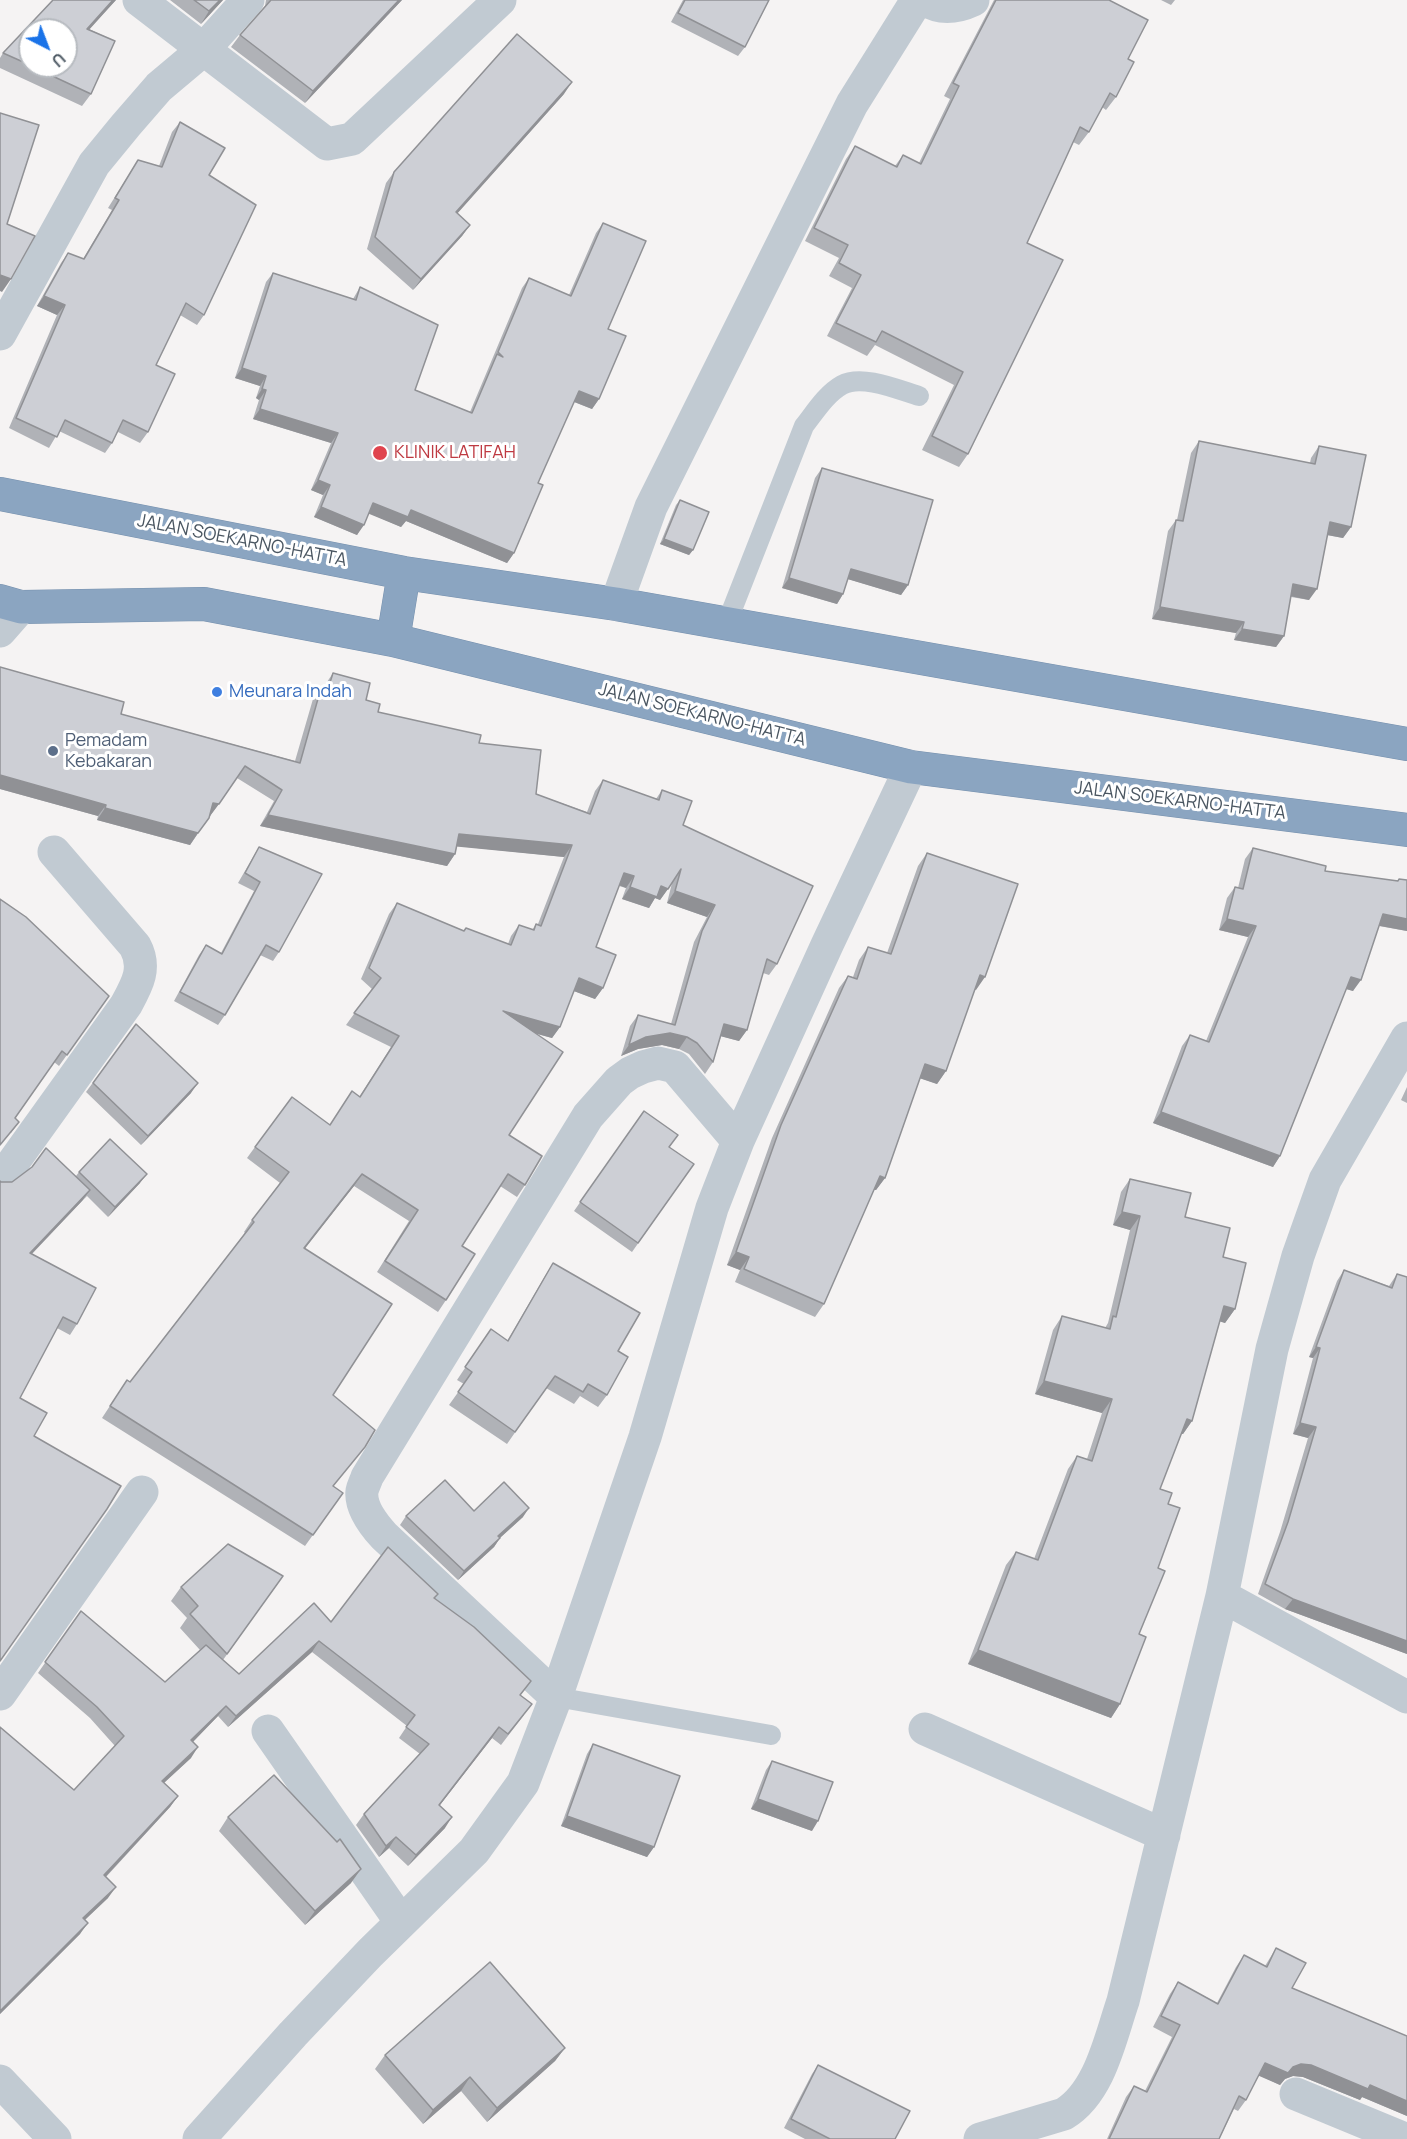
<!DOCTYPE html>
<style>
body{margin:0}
#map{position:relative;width:1407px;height:2139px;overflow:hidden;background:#f5f3f3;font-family:Manrope,sans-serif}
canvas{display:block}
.north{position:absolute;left:18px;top:18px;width:60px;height:60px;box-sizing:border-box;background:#fff;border:2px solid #b7bbc0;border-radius:50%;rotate:138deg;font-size:16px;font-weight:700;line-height:24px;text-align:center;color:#4a5661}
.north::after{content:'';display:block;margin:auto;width:21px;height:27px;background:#1a73e8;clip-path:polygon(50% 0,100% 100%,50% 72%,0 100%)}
</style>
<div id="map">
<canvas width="1407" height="2139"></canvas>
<div class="north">U</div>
</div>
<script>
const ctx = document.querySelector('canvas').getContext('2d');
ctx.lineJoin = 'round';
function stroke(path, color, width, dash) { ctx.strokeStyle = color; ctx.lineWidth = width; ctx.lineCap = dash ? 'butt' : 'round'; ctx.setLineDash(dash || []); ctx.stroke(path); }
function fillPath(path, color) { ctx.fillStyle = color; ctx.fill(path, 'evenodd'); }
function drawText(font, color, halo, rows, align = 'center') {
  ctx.font = font + ' Manrope,sans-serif'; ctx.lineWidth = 6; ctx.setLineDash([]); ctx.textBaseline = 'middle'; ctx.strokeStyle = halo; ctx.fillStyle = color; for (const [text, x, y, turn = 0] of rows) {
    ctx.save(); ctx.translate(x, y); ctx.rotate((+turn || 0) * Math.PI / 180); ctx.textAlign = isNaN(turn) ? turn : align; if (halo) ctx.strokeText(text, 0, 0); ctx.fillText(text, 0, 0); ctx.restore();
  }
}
const lane = new Path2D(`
 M726 625 804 426C815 412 826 394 842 385 862 374 899 390 919 396
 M556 1697 771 1735`);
const street = new Path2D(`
 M139 0 327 144 352 139 500 0
 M926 0C941 10 958 7 973 0
 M0 334 94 164 126 125 159 87 203 50 248 0
 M616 604 651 507 852 104 917 0
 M0 631 21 607
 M0 1175 12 1164 126 1005C137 985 147 968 135 946L54 852
 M1222 1596 1407 1697
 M0 1694 142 1492
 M556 1697 384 1536C374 1525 360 1507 362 1491 363 1486 366 1481 367 1477L588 1116 619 1081 630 1073 643 1067 658 1063 675 1067 738 1141
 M925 1729 1164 1835
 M268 1731 401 1922
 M0 2081 55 2139
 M1296 2094 1405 2139
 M199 2139 293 2034 370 1953 474 1851 523 1783 556 1697 645 1437 712 1208 738 1141 827 945 911 767
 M980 2139 1064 2114C1100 2092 1110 2039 1123 2001L1222 1596 1272 1349 1298 1256 1325 1180 1407 1038`);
const highway = new Path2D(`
 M0 494 404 573 616 604 1407 744
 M0 601 21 607 204 604 393 640 911 767 1407 830
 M393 640 404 573`);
const wall = new Path2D(`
 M53 0H116L89 29 115 41 91 94 82 106 0 68V58L3 53ZM30 30H66V66H30Z
 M170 0H223L201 24Z
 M266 0H402L305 103 231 47 240 35 265 6Z
 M683 0H769L745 47 738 56 671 22Z
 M994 0H1109L1128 59 1116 97 1106 110 1102 107 1089 132 1079 145 1073 142 1027 243 968 454 959 467 922 450 954 385 875 345 867 356 827 336 852 288 829 276 839 258 805 241 846 159 855 146 895 166 903 155 919 163 950 99 944 96Z
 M1161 0H1175L1171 5Z
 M564 94 457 213 470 225 462 236 413 290 367 249 386 183 394 172Z
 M180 122 209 175 204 315 197 325 180 315 156 365 148 432 140 443 118 432 112 443 105 453 59 431 49 448 9 428 57 315 37 306 61 263 68 253 83 259 112 210 108 208 138 160 159 166 172 132Z
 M603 223 608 329 599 399 592 409 574 402 538 483 514 553 507 563 406 521 401 527 369 513 357 535 314 517 323 495 311 490 331 443 253 419 259 400 256 398 260 386 235 378 266 282 273 273 353 299 360 287 415 390 470 412 522 288 529 278 569 295 596 233Z
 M1199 441 1310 463 1311 458 1319 446 1351 527 1343 538 1327 535 1309 600 1291 597 1284 636 1276 647 1234 640 1236 633 1152 619 1168 531 1176 520H1177L1191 453Z
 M822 468 908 585 901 595 848 579 843 594 837 604 782 588 815 478Z
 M680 500 693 550 689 555 660 544 676 505Z
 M0 667 121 714 295 761 313 699 321 688H324L325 685 333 673 366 700 378 712 479 743 536 794 587 812 595 791 603 780 656 799 662 790 683 825 777 964 769 975 763 973 747 1030 739 1041 721 1036 713 1062 705 1074 689 1054 679 1049 662 1045 638 1049 621 1056 630 1026 638 1015 671 1024 694 942 707 917 667 903 672 883 660 900 655 898 649 908 622 899 626 888 619 886 596 947 603 988 595 999 574 991 560 1027 552 1038 537 1034 509 1135 525 1185 517 1197 500 1186 462 1246 446 1300 438 1312 377 1272 409 1221 354 1186 304 1248 333 1395 365 1447 333 1486 343 1493 305 1546 102 1418 127 1380 130 1382 245 1233 244 1232 252 1220 280 1183 247 1158 255 1147 330 1125 360 1096 391 1047 346 1025 372 989 361 979 389 914 397 903 464 931 466 928 508 944 511 936 519 925 532 930 536 924H538L564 857 457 846 455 854 447 866 260 826 274 801 237 778 210 816 190 845 97 820 98 816 0 789Z
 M259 847 279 952 273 961 260 955 225 1015 218 1025 174 1001 199 955 206 945 221 953 254 891 238 883 253 857Z
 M1253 848 1325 871 1397 881 1399 879 1407 931 1379 926 1353 991 1346 989 1280 1156 1273 1167 1153 1123 1182 1046 1190 1035 1206 1041 1248 937 1219 930 1227 898 1235 887 1238 888 1245 859Z
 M927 853 976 990 975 989 946 1071 937 1084 920 1078 885 1178 876 1190H874L824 1304 815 1317 735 1282 740 1270 727 1265 772 1138 839 988 848 976 853 977 859 960 868 947 887 953 918 866Z
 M0 899 109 996 59 1066 54 1062 15 1118 19 1122 11 1133Z
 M136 1024 191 1093 141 1145 86 1092Z
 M1407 1087V1103L1401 1100Z
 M644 1111 669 1147 694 1164 632 1252 574 1211Z
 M79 1172 140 1183 108 1217 87 1196 82 1201 32 1254 77 1324 70 1335 57 1328 20 1398 34 1436 0 1661 1 1182H12L76 1176Z
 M1130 1179 1185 1217 1223 1257 1235 1309 1225 1323 1220 1321 1192 1421 1183 1434H1181L1160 1489 1168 1504 1158 1568 1139 1634 1120 1704 1111 1718 968 1664 1006 1565 1016 1552 1034 1559 1068 1469 1077 1456 1087 1459 1102 1413 1035 1394 1053 1330 1062 1316 1105 1328 1108 1323 1130 1230 1113 1225 1121 1192Z
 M553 1263 618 1351 607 1395 598 1407 580 1396 574 1404 546 1388 507 1444 449 1405 464 1384 457 1380 491 1329 507 1341 545 1276Z
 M1344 1270 1389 1286 1397 1274 1407 1654 1285 1609 1258 1594 1280 1532 1308 1438 1293 1434 1313 1358 1309 1357 1337 1281Z
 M474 1511 523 1517 500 1538 494 1547 458 1580 400 1525 406 1516Z
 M283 1576 223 1660 239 1674 331 1622 438 1594 435 1598 521 1696 524 1715 501 1745 492 1738 440 1805 445 1828 408 1866 389 1848 379 1857 356 1825 364 1814 420 1754 399 1738 407 1726 312 1652 228 1727 218 1716 193 1742 191 1758 164 1783 178 1796 170 1807 106 1877 108 1898 85 1920 80 1934 0 2014V1727L74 1790 115 1746 90 1718 38 1673 81 1611 165 1682 200 1650 180 1628 187 1618 171 1601 181 1587Z
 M593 1744 654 1847 647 1857 561 1826 587 1754Z
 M772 1761 812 1831 751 1809 766 1770Z
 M228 1817 351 1883 305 1925 219 1831Z
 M1276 1948 1292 1988 1407 2036V2116L1362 2097 1360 2100 1303 2077 1293 2076 1285 2079 1280 2085 1259 2075 1246 2100 1238 2111 1234 2109 1219 2139H1107L1126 2097 1134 2086 1145 2091 1172 2037 1153 2027 1170 1994 1178 1982 1217 2003 1236 1967 1244 1955 1265 1966Z
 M565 2048 555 2061 487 2122 461 2091 423 2124 375 2069 385 2055Z
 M818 2065 895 2139H805L784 2128 812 2074Z`);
const shadedWall = new Path2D(`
 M113 0H116L79 41 87 29Z
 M220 0H223L201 24 209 11Z
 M399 0H402L305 103 313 91Z
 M572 82 564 94 448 224 456 212Z
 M470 225 462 236 413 290 421 279Z
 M0 275 11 279 2 292 0 291Z
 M44 296 65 305 57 315 37 306Z
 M242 368 266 376 260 386 235 378Z
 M262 389 266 390 259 400 256 398Z
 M579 391 599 399 592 409 572 401Z
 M260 409 338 433 331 443 253 419Z
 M318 480 330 485 323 495 311 490Z
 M373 503 411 510 514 553 507 563 406 521 401 527 367 513Z
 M321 507 364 525 357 535 314 517Z
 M1330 522 1351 527 1343 538 1322 534Z
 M664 539 693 550 689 555 660 544Z
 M851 569 908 585 901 595 844 578Z
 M789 578 843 594 837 604 782 588Z
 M1293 584 1317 589 1309 600 1285 595Z
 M1160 607 1244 622 1236 633 1152 619Z
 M1242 629 1284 636 1276 647 1234 640Z
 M0 775 106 805 98 816 0 789Z
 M213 803 219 804 210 816 205 815Z
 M105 808 198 833 190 845 97 820Z
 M268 815 455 854 447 866 260 826Z
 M459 834 572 845 564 857 451 846Z
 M624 873 634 876 626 888 616 884Z
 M661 886 668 889 660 900 655 898 649 908 622 899 630 887Z
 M675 891 715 905 707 917 667 903Z
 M1383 914 1407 919V931L1375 925Z
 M1227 919 1256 926 1248 937 1219 930Z
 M980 975 985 977 976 990 971 988Z
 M1351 977 1361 980 1353 991 1343 988Z
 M579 978 603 988 595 999 571 990Z
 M503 1011 560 1027 552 1038 495 1022Z
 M724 1024 747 1030 739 1041 716 1035Z
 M670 1033 687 1037 679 1049 662 1045 638 1049 621 1056 629 1045 646 1037Z
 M925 1064 946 1071 937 1084 916 1077Z
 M198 1083 191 1093 141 1145 148 1136Z
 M1161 1112 1280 1156 1273 1167 1153 1123Z
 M147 1174 140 1183 108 1217 115 1207Z
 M362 1174 354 1186 296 1260 304 1248Z
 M880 1176 885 1178 876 1190 871 1189Z
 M90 1190 82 1201 22 1264 30 1253Z
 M1122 1212 1140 1216 1130 1230 1113 1225Z
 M736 1252 749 1257 740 1270 727 1265Z
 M1224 1306 1235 1309 1225 1323 1215 1320Z
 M1316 1347 1320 1348 1313 1358 1309 1357Z
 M1044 1381 1112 1399 1102 1413 1035 1394Z
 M1187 1419 1192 1421 1183 1434 1177 1433Z
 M1300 1423 1316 1427 1308 1438 1293 1434Z
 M529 1508 523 1517 492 1545 498 1536Z
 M500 1538 494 1547 458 1580 464 1571Z
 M1293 1599 1407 1641V1654L1285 1609Z
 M319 1641 312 1652 228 1727 236 1716Z
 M978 1650 1120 1704 1111 1718 968 1664Z
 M226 1706 218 1716 184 1751 191 1740Z
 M499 1727 492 1738 432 1815 439 1805Z
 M198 1747 191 1758 154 1792 162 1781Z
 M178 1796 170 1807 97 1886 104 1875Z
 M758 1799 818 1821 812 1831 751 1809Z
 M567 1816 654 1847 647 1857 561 1826Z
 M452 1817 445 1828 408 1866 416 1855Z
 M396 1837 389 1848 379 1857 386 1846Z
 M361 1869 351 1883 305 1925 315 1911Z
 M116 1887 108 1898 75 1929 83 1918Z
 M88 1923 80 1934 0 2014V2011Z
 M565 2048 555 2061 487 2122 497 2108Z
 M1265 2063 1293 2067 1301 2064 1311 2065 1370 2085 1407 2101V2116L1362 2097 1360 2100 1303 2077 1293 2076 1285 2079 1280 2085 1257 2075Z
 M470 2077 461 2091 423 2124 433 2110Z`);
const building = new Path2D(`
 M53 0H113L87 29 115 41 91 94 31 66H66V30H30V65L3 53Z
 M194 0H220L209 11Z
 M271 0H399L313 91 240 35Z
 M685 0H769L745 47 678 13Z
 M996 0H1109L1148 20 1128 59 1134 62 1116 97 1110 93 1089 132 1080 127 1027 243 1063 260 968 454 932 436 963 372 882 331 876 342 836 323 861 275 839 263 848 245 814 228 855 146 897 167 903 155 921 164 959 86 953 83Z
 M517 34 572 82 456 212 470 225 421 279 375 237 394 172Z
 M0 113 39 125 7 224 35 236 11 279 0 275Z
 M180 122 225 148 209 175 256 205 204 315 186 303 156 365 175 374 148 432 123 420 112 443 65 420 57 437 16 418 65 305 44 296 68 253 84 259 119 200 115 198 138 160 162 167Z
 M603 223 646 241 608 329 626 336 599 399 579 391 538 483 543 485 514 553 411 510 408 517 373 503 364 525 321 507 330 485 318 480 338 433 260 409 266 390 262 389 266 376 242 368 273 273 356 300 360 287 438 325 415 390 472 413 497 354 503 357 498 352 529 278 571 296Z
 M1199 441 1315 464 1319 446 1366 455 1351 527 1330 522 1317 589 1293 584 1284 636 1242 629 1244 622 1160 607 1176 520 1183 521Z
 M822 468 933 500 908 585 851 569 843 594 789 578Z
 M680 500 709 512 693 550 664 539Z
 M0 667 124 702 121 714 300 763 321 688 328 689 333 673 370 683 366 700 380 704 378 712 481 735 479 743 541 750 536 794 590 814 603 780 659 800 662 790 692 801 683 825 813 886 777 964 767 959 747 1030 724 1024 713 1062 697 1043 687 1037 670 1033 646 1037 629 1045 638 1015 675 1025 702 931 715 905 675 891 681 869 668 889 661 886 657 897 630 887 634 876 624 873 596 947 616 955 603 988 579 978 560 1027 503 1011 563 1052 509 1135 542 1156 525 1185 508 1174 462 1246 475 1254 446 1300 385 1261 418 1210 362 1174 304 1248 392 1304 333 1395 375 1430 365 1447 333 1486 343 1493 313 1535 110 1406 127 1380 130 1382 254 1222 252 1220 289 1172 255 1147 292 1097 330 1125 352 1091 360 1097 399 1036 354 1013 381 978 369 968 397 903 464 931 466 928 511 945 519 925 534 930 536 924 541 926 572 845 459 834 455 854 268 815 282 790 245 766 219 804 213 803 209 818 198 833 105 808 106 805 0 775Z
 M259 847 322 874 279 952 266 945 225 1015 180 992 206 945 222 954 260 882 245 873Z
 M1253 848 1326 866 1325 871 1398 881 1399 879 1407 880V919L1383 914 1361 980 1351 977 1280 1156 1161 1112 1190 1035 1209 1042 1256 926 1227 919 1235 887 1243 889Z
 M927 853 1018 884 985 977 980 975 946 1071 925 1064 885 1178 880 1176 824 1304 744 1269 749 1257 736 1252 781 1125 848 976 857 979 868 947 891 954Z
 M0 899 26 917 109 996 67 1055 62 1051 15 1118 19 1122 0 1145Z
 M136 1024 198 1083 148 1136 93 1083Z
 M644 1111 678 1135 669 1147 694 1164 638 1243 580 1202Z
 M110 1139 147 1174 115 1207 79 1172Z
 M46 1148 90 1190 30 1253 96 1288 77 1324 63 1317 20 1398 47 1413 34 1436 121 1486 107 1509 0 1661V1181L1 1182H12L32 1167Z
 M1130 1179 1191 1193 1185 1217 1230 1228 1223 1257 1246 1263 1235 1309 1224 1306 1192 1421 1187 1419 1160 1489 1172 1493 1168 1504 1180 1508 1158 1568 1165 1571 1139 1634 1146 1637 1120 1704 978 1650 1016 1552 1038 1560 1077 1456 1092 1461 1112 1399 1044 1381 1062 1316 1110 1329 1113 1316 1116 1317 1140 1216 1122 1212Z
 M553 1263 640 1313 618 1351 628 1357 607 1395 588 1384 583 1392 555 1376 515 1432 458 1392 472 1372 465 1367 491 1329 508 1341Z
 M1344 1270 1392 1288 1397 1274 1407 1277V1641L1293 1599 1265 1584 1288 1522 1316 1427 1300 1423 1320 1348 1316 1347Z
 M445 1480 474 1511 504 1482 529 1508 498 1536 500 1538 464 1571 406 1516Z
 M228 1544 283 1576 227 1654 190 1614 198 1606 181 1587Z
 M388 1547 438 1594 434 1598 474 1627 531 1681 520 1695 532 1704 508 1734 499 1727 439 1805 452 1817 416 1855 396 1837 386 1846 364 1814 429 1744 406 1727 415 1715 319 1641 236 1716 226 1706 191 1740 198 1747 162 1781 178 1796 104 1875 116 1887 83 1918 88 1923 0 2011V1727L74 1790 124 1736 97 1707 45 1662 81 1611 165 1682 206 1645 239 1674 314 1603 331 1622Z
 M593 1744 680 1776 654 1847 567 1816Z
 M772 1761 833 1782 818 1821 758 1799Z
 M274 1775 337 1842 340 1839 361 1869 315 1911 228 1817Z
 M1276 1948 1306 1963 1292 1988 1407 2036V2101L1370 2085 1368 2089 1311 2065 1301 2064 1293 2067 1288 2073 1265 2063 1246 2100 1239 2096 1219 2139H1109L1134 2086 1147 2092 1180 2025 1161 2016 1178 1982 1218 2004 1244 1955 1267 1967Z
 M490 1962 565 2048 497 2108 470 2077 433 2110 385 2055Z
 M818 2065 910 2111 895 2139H830L791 2119Z`);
const markers = [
 [380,453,8,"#e0444e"],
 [217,692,6,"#3f7fe0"],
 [53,751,6,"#5c6f8a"]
];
const healthNames = [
 ["KLINIK LATIFAH",394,453]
];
const streetNames = [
 ["JALAN SOEKARNO-HATTA",242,541,11],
 ["JALAN SOEKARNO-HATTA",702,715,14],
 ["JALAN SOEKARNO-HATTA",1180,801,7]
];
const shopNames = [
 ["Meunara Indah",229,692]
];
const serviceNames = [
 ["Pemadam",65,741],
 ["Kebakaran",65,762]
];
stroke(highway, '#7690ad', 34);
stroke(lane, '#c1cad2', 20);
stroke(street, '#c1cad2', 33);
stroke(highway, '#8ba5c1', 33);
fillPath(wall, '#b0b2b7');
fillPath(shadedWall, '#909195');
fillPath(building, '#cdcfd5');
stroke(building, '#909195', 1.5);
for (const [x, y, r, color] of markers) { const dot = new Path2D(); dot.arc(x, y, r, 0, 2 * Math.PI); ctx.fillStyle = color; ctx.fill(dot); stroke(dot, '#fff', 2); }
drawText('18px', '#be3a42', '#fff', healthNames, 'left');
drawText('18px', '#4a5661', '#fff', streetNames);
drawText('18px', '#366cbe', '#fff', shopNames, 'left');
drawText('18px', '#4e5e75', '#fff', serviceNames, 'left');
</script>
